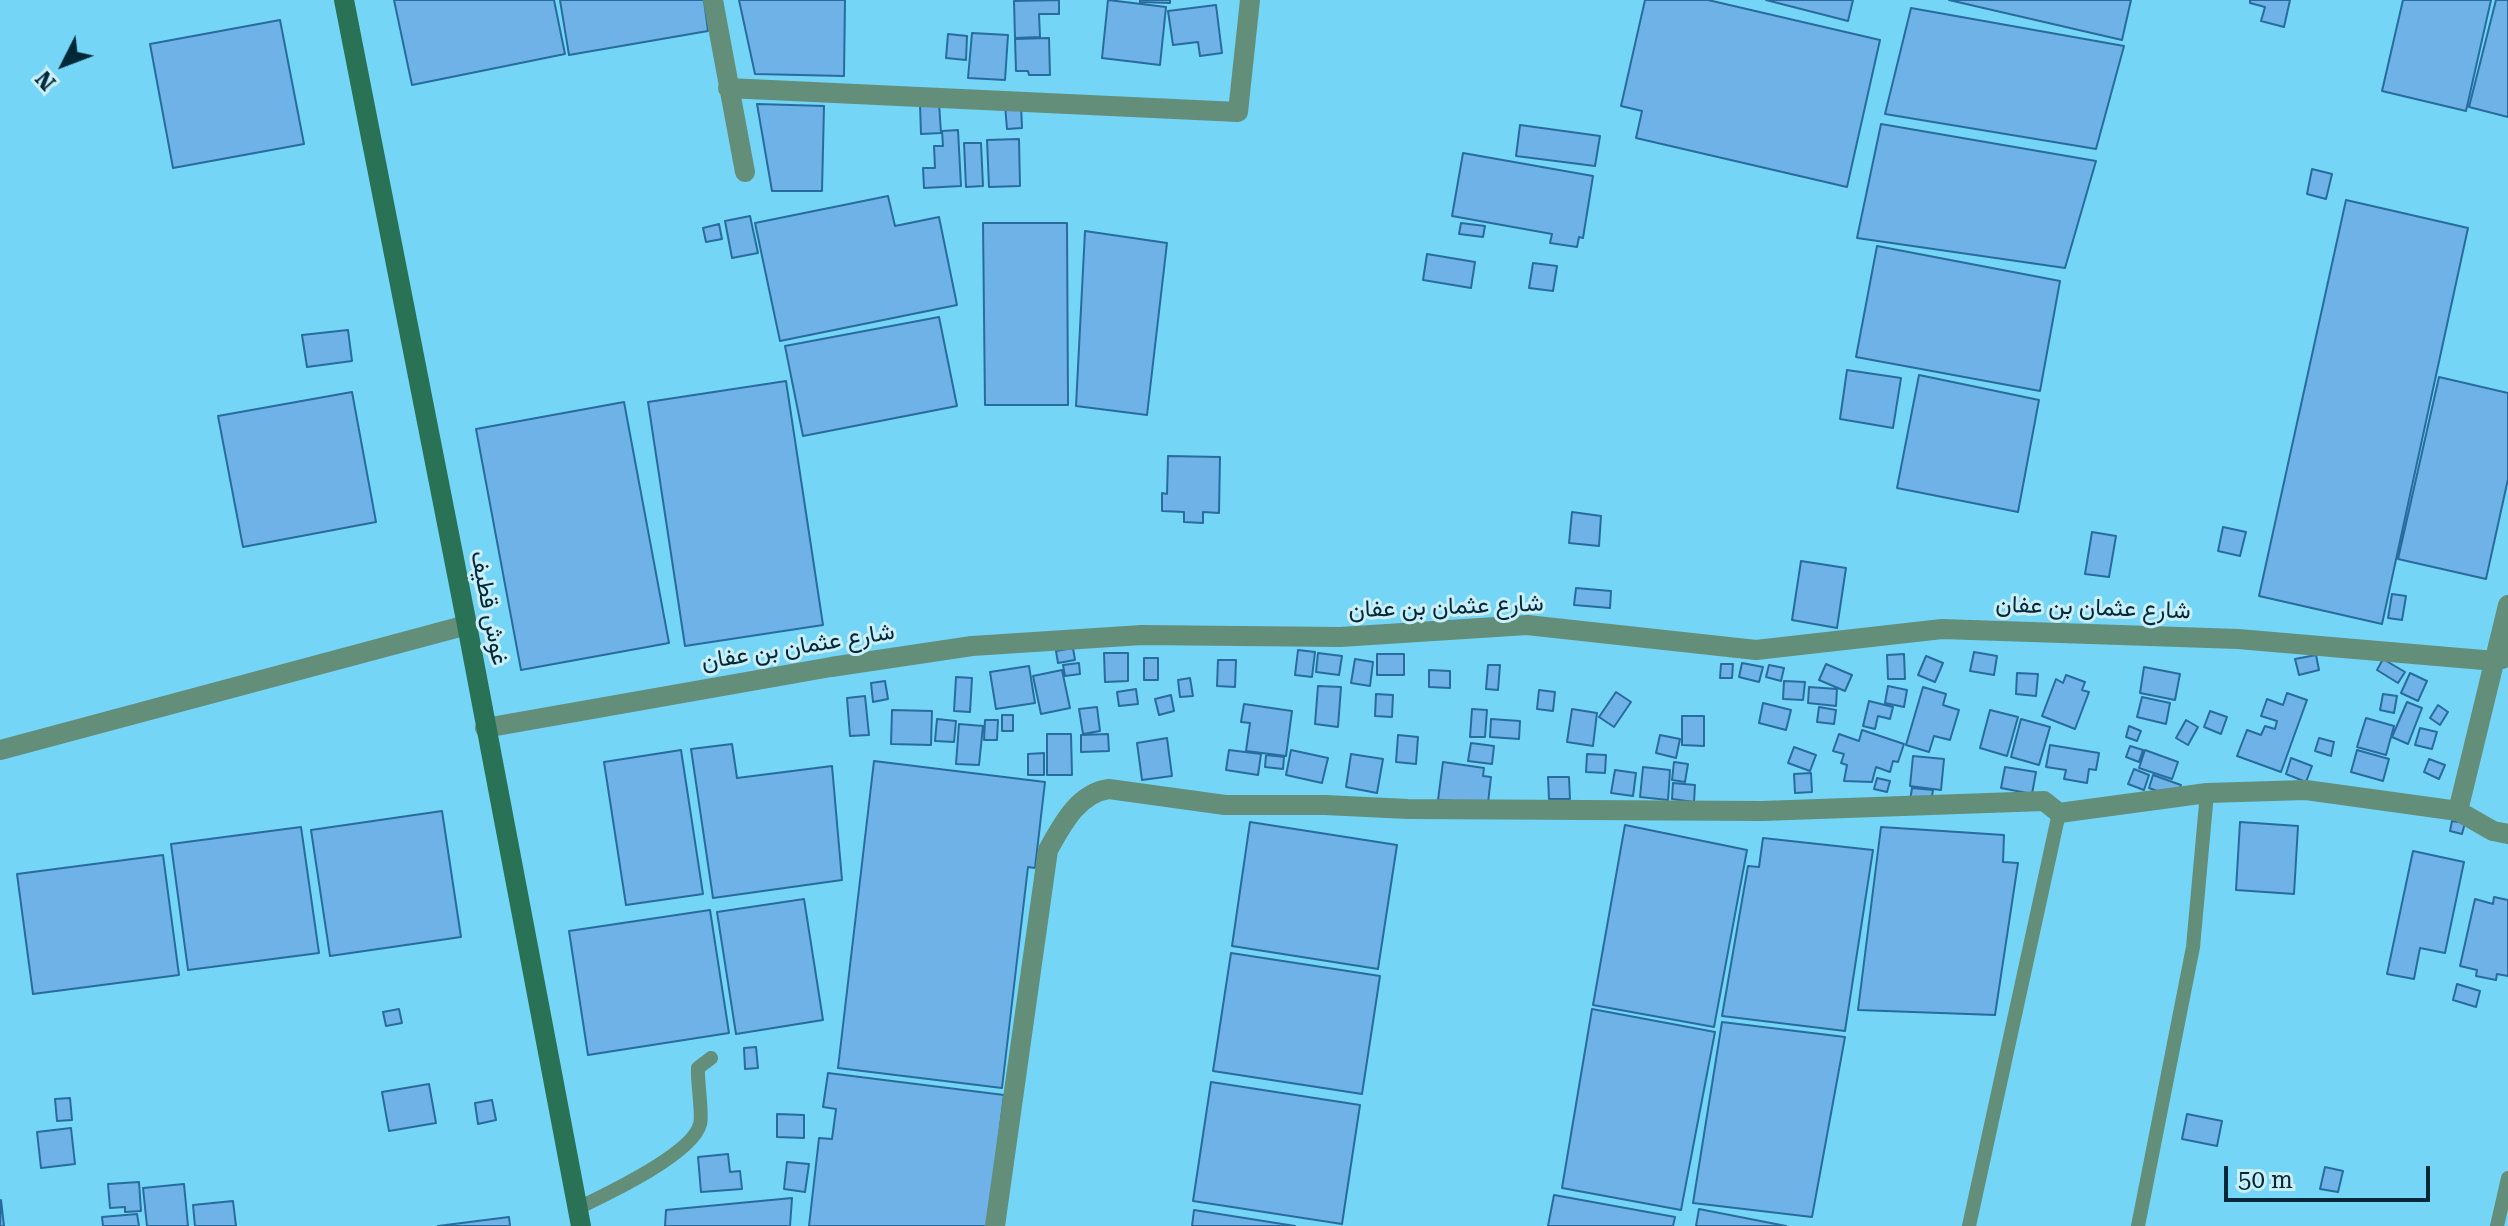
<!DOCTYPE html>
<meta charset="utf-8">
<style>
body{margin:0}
#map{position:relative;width:2508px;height:1226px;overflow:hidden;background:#74d5f7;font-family:"Roboto Serif",serif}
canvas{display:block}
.north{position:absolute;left:24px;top:24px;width:80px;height:80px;-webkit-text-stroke:6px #caeefb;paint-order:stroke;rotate:228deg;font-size:22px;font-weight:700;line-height:32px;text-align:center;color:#002937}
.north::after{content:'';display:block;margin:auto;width:28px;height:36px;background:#002937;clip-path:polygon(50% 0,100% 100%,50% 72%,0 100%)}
.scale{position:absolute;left:2224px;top:1166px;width:206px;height:36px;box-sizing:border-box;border:4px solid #002937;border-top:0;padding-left:10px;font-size:24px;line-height:28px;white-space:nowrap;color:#002937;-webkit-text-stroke:6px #caeefb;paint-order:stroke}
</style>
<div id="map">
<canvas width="2508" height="1226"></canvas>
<div class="north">N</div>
<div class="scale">50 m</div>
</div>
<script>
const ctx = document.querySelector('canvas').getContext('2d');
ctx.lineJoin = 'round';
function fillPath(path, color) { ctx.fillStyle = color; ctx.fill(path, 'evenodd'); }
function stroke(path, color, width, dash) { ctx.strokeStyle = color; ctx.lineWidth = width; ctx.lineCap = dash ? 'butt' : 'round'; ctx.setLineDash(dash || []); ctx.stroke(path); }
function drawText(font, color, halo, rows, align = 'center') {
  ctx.font = font + ' "Roboto Serif",Vazirmatn,serif'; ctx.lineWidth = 6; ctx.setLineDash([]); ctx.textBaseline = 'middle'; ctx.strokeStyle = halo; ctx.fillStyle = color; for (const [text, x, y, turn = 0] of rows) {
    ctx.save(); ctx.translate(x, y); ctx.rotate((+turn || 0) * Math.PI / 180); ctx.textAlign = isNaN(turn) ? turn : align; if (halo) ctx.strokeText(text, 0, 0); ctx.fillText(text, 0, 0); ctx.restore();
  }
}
const building = new Path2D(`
 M394 0H554L565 54 412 85Z
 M560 0H704L708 31 569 55Z
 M739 0H845L844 76 755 74Z
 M1059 0V14H1039L1040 37 1015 38 1014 1Z
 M1108 0 1166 7 1160 65 1102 58Z
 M1140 0H1170V3L1140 2Z
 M1645 0H1708L1880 40 1847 187 1636 138 1642 111 1621 106Z
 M1766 0H1853L1848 21Z
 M1949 0H2131L2122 40Z
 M2250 0H2290L2284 27 2261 21 2265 7 2250 3Z
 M2403 0H2491L2466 111 2382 91Z
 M2496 0H2508V117L2469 107Z
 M1216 5 1222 53 1200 56 1198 42 1173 45 1168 11Z
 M1911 8 2124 46 2096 149 1885 114Z
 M280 20 304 144 173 168 150 44Z
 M972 33 1008 35 1005 80 968 78Z
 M948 34 967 36 966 60 946 58Z
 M1049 38 1050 75H1029L1028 71H1016L1015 39Z
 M939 103 941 133 921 134 920 104Z
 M757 104 824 106 822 191H772Z
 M1021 104 1022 128 1007 129 1005 105Z
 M1881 124 2096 161 2065 268 1857 238Z
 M1520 125 1600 136 1595 166 1516 156Z
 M958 130 961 186 924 188 923 168H935L934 146H943L942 131Z
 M1019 139 1020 186 989 187 987 140Z
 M964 143H981L983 186 966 187Z
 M1463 153 1593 176 1583 238 1579 237 1577 247 1550 243 1552 234 1452 216Z
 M2312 169 2332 174 2326 199 2307 194Z
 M888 196 895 226 939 217 957 305 780 341 755 223Z
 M2346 200 2468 228 2382 624 2259 596Z
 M750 216 758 253 732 258 725 221Z
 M983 223H1067L1068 405H985Z
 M1461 223 1485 226 1483 237 1459 234Z
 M719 224 722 239 706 242 703 228Z
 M1085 231 1167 243 1147 415 1076 406Z
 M1877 246 2060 281 2040 391 1856 357Z
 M1427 254 1475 262 1471 288 1423 280Z
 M1533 263 1557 266 1553 291 1529 288Z
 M939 317 957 406 803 436 785 346Z
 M348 330 352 361 307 367 302 335Z
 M1847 370 1901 378 1893 428 1840 419Z
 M1919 375 2039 400 2018 512 1897 488Z
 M2439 377 2508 393V479L2486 579 2398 559Z
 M786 381 823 625 685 646 648 402Z
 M352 392 376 522 243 547 218 416Z
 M624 402 669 643 521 670 476 429Z
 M1168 456 1220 457 1219 513 1203 512V523L1184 522V512L1162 511V493L1167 494Z
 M1572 512 1601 516 1599 546 1569 543Z
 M2223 527 2246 532 2240 556 2218 551Z
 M2092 532 2116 536 2109 577 2085 574Z
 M1801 561 1846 568 1837 628 1792 620Z
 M1576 588 1611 591 1610 608 1574 605Z
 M2392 594 2406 596 2402 620 2388 618Z
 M1073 648 1075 660 1058 663 1056 651Z
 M1298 650 1315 652 1312 677 1295 675Z
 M1974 652 1997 656 1994 675 1970 671Z
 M1104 653H1128V681L1105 682Z
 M1318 653 1342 656 1339 675 1316 672Z
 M1377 654H1404V675H1377Z
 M1904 654 1905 679H1888L1887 655Z
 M2316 655 2319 670 2299 675 2295 659Z
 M1926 656 1943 663 1935 682 1918 675Z
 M1144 658H1158V680H1144Z
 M1355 659 1373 662 1370 686 1351 683Z
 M2383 659 2405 672 2398 683 2377 670Z
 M1218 660H1236L1235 687 1217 686Z
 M1079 663 1080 674 1065 676 1063 665Z
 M1742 663 1763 667 1759 682 1739 677Z
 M1721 664H1733L1732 678H1720Z
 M1826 664 1852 675 1845 691 1819 680Z
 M1488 665H1500L1498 690 1486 689Z
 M1769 665 1784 668 1781 681 1766 677Z
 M1029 666 1035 703 996 709 990 672Z
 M2144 667 2180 674 2175 700 2140 693Z
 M1062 670 1070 708 1041 714 1033 676Z
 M1429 670 1450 671V688L1429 687Z
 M2017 673 2038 674 2036 696 2016 694Z
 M2410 673 2427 681 2418 701 2401 693Z
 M2066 675 2085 682 2082 690 2089 692 2075 729 2042 716 2056 679 2063 683Z
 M956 677 972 678 970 712 954 711Z
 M1190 678 1193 696 1180 697 1178 680Z
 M885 681 888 699 873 702 871 683Z
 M1784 681 1805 682 1803 700 1783 699Z
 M1318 686 1341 687 1338 727 1315 724Z
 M1888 686 1907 690 1904 707 1885 703Z
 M1809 687 1837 689 1836 706 1808 703Z
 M1923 687 1946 694 1943 705 1959 710 1950 740 1934 736 1929 752 1906 745Z
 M1136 689 1138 704 1119 706 1117 692Z
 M1539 690 1555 692 1553 711 1537 709Z
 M1616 692 1631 702 1614 727 1599 717Z
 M2287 693 2307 700 2281 772 2237 756 2247 730 2261 735 2265 726 2275 729 2277 721 2261 716 2267 699 2283 705Z
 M1376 694 1393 695 1392 717 1375 716Z
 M2383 694 2397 696 2394 713 2380 710Z
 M1171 695 1174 711 1159 715 1155 699Z
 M865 696 869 735 850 736 847 698Z
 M2142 697 2170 703 2166 724 2137 717Z
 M1869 701 1893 707 1890 719 1878 716 1875 729 1863 726Z
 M2407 702 2422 708 2408 744 2392 737Z
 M1763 703 1791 710 1786 730 1759 723Z
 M1244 704 1292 711 1286 756 1246 751 1250 723 1241 722Z
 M2438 705 2448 712 2440 725 2430 718Z
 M1097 707 1100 731 1083 734 1079 709Z
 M1819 707 1836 710 1834 724 1817 722Z
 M1472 709 1487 710 1485 737H1470Z
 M1572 709 1597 713 1593 746 1567 742Z
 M892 710 932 711 931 745 891 744Z
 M1990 710 2018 717 2007 756 1980 748Z
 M2210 711 2227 717 2221 734 2204 727Z
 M1002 715H1013V731H1002Z
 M1682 716H1704V746L1682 745Z
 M2366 718 2394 726 2386 755 2357 747Z
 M937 719 956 721 954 742 935 741Z
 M1491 719 1520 721 1519 739 1490 737Z
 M2021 719 2050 727 2039 765 2011 757Z
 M985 720H998L997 740H984Z
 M2186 720 2198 727 2188 745 2176 738Z
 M959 724 983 726 979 765 956 764Z
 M2129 726 2141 731 2137 741 2126 737Z
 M2420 728 2437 732 2432 749 2415 745Z
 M1862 730 1904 744 1898 762 1893 761 1890 772 1876 767 1872 782 1844 781 1847 765 1841 763 1844 754 1833 751 1839 734 1859 741Z
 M1047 734H1071L1072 775H1047Z
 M1108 734 1109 751 1081 752V735Z
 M1398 735 1418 737 1416 764 1396 762Z
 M1660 735 1680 739 1676 758 1656 753Z
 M1167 738 1172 776 1142 780 1137 743Z
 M2319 738 2334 742 2331 756 2315 751Z
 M1471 743 1494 746 1492 764 1468 761Z
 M732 744 737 778 832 766 842 880 713 898 691 749Z
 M2050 745 2099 753 2096 770 2089 769 2087 783 2064 779 2066 770 2046 767Z
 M2130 746 2143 750 2139 762 2126 757Z
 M1794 747 1816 755 1810 771 1788 763Z
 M681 750 703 894 626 905 604 762Z
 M1229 750 1261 754 1258 775 1226 770Z
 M1291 750 1328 758 1322 783 1286 775Z
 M2145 750 2178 762 2172 779 2139 768Z
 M2357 750 2389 759 2383 781 2351 772Z
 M1044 753V775H1028V754Z
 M1351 754 1383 759 1377 793 1346 787Z
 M1587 754 1606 755 1605 773 1586 772Z
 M1266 755 1284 757 1283 769 1265 767Z
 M1913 756 1944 759 1941 790 1910 786Z
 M2291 758 2312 766 2306 782 2286 774Z
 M2429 759 2445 765 2439 779 2424 772Z
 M874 761 1045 782 1035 868 1028 867 1002 1088 838 1068Z
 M1443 762 1484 768 1483 776 1491 777 1488 803 1438 800Z
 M1674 762 1688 764 1685 782 1672 780Z
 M1643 767 1670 770 1668 800 1640 797Z
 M2005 767 2036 772 2032 794 2001 788Z
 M2134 769 2149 775 2144 790 2128 784Z
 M1615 770 1636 773 1633 796 1611 793Z
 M1811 773 1812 792 1795 793 1794 774Z
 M2153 775 2181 785 2176 798 2149 788Z
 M1548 777H1569L1570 799H1549Z
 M1877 778 1890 781 1887 792 1874 789Z
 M1673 783 1695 785 1694 802 1672 799Z
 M1912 788 1933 790 1931 803 1910 801Z
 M442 811 461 937 330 956 311 830Z
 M2452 821 2465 823 2462 834 2450 831Z
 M1250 822 1397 845 1378 969 1232 946Z
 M2240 822 2298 826 2294 894 2236 890Z
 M1625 825 1747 850 1714 1027 1593 1005Z
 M301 827 319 953 188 970 171 844Z
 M1881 827 2004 835 2003 862 2018 863 1995 1015 1858 1010Z
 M1763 838 1873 850 1845 1031 1722 1016 1748 866 1759 867Z
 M2413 851 2464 862 2445 953 2420 948 2414 979 2387 974Z
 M163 855 179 975 33 994 17 874Z
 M2494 897 2508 900V976L2497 974 2496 980 2476 976 2477 970 2460 966 2475 899 2493 904Z
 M804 899 823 1020 736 1034 717 912Z
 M710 910 729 1033 588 1055 569 931Z
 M1231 953 1380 976 1362 1094 1213 1071Z
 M2457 984 2480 991 2476 1007 2453 1000Z
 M399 1009 402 1023 386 1026 383 1012Z
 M1592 1009 1715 1032 1681 1210 1562 1188Z
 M1722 1022 1845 1037 1812 1217 1693 1203Z
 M756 1047 758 1068 745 1069 744 1048Z
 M828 1073 1004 1095 988 1226H809L819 1138 832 1139 836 1109 823 1107Z
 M1211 1082 1360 1105 1342 1224 1193 1201Z
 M429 1084 436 1123 389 1131 382 1092Z
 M70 1098 72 1120 57 1121 55 1099Z
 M492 1100 496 1120 478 1124 475 1103Z
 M777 1114 804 1115V1138L777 1137Z
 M2187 1114 2222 1121 2217 1146 2182 1139Z
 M71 1128 75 1164 41 1168 37 1132Z
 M728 1154 730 1172 740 1171 742 1189 701 1192 698 1157Z
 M787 1162 809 1164 805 1192 784 1189Z
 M2325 1167 2343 1171 2338 1192 2320 1189Z
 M139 1182 141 1211 125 1212V1207L110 1208 108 1184Z
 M184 1184 188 1226H147L143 1188Z
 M1554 1195 1675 1217 1673 1226H1548Z
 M792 1198 790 1226H665L666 1210Z
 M1 1200 4 1226H0Z
 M233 1201 236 1226H195L193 1205Z
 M1699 1209 1786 1226H1696Z
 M1194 1210 1295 1226H1192Z
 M137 1214 139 1226H103L102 1217Z
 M509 1217 510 1226H438Z`);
const service = new Path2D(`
 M578 1208C605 1195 693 1154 700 1124 703 1115 697 1081 698 1068L711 1058
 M1969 1226 2059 813
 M2138 1226 2193 947 2207 793
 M2497 1226 2508 1178`);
const minor = new Path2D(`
 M713 0 745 172
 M728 88 1238 112 1250 0
 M485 728 831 667 972 646 1142 635 1340 637 1527 625 1756 650 1942 629 2238 639 2495 661 2508 657
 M2458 811 2508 605
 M995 1226 1048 850C1062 825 1078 793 1109 789L1225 805H1325L1408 809 1762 811 2044 801 2059 813 2207 793 2306 790 2458 811 2493 831 2508 834`);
const tertiary = new Path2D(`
 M0 750 467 625`);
const secondary = new Path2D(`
 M344 0 467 625 581 1226`);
const streetNames = [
 ["شارع عثمان بن عفان",1446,607,-2],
 ["غوش قطيف",489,608,79],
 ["شارع عثمان بن عفان",2093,608,2],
 ["شارع عثمان بن عفان",798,647,-9]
];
fillPath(building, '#6eb2e7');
stroke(building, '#276c9d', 2);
stroke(service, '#638e79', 14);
stroke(minor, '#638e79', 20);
stroke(tertiary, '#638e79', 20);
stroke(secondary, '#2a7255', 20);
drawText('24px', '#002937', '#caeefb', streetNames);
</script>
